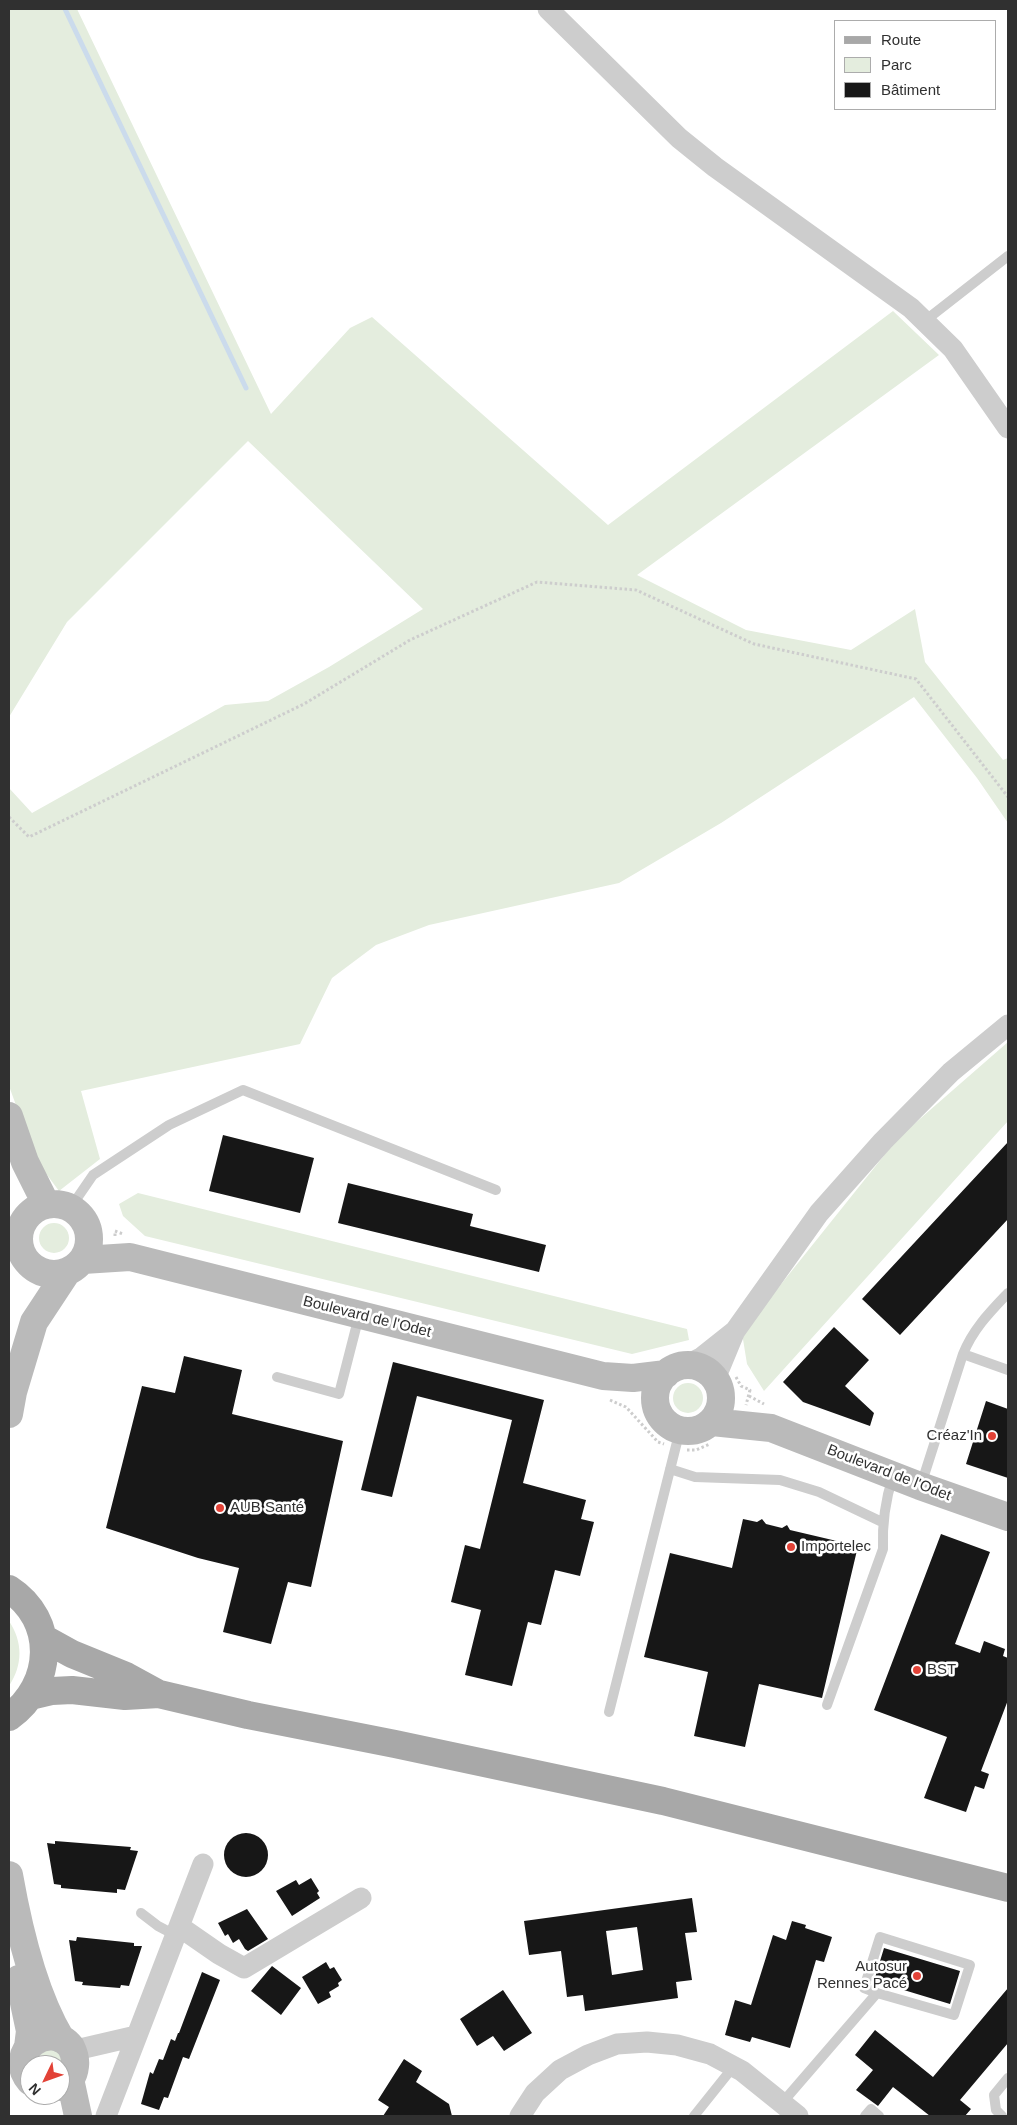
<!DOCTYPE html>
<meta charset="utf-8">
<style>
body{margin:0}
#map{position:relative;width:1017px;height:2125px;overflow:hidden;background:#fff;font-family:Helvetica,sans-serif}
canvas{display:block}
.frame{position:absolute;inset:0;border:10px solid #303030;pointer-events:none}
.legend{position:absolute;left:834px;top:20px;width:162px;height:90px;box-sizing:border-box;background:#fff;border:1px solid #acacac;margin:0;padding:6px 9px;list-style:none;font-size:15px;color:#303030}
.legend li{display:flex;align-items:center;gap:10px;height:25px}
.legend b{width:25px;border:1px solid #acacac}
.north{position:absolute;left:20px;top:2055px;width:50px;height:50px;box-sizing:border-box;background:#fff;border:1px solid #acacac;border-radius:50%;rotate:228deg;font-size:14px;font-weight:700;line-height:20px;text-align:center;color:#303030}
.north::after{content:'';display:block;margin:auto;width:18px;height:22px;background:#e24237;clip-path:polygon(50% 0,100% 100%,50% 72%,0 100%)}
</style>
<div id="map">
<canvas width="1017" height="2125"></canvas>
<div class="frame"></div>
<ul class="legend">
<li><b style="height:6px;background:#a8a8a8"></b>Route</li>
<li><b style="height:14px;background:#e4edde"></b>Parc</li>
<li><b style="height:14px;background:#171717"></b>Bâtiment</li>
</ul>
<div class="north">N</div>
</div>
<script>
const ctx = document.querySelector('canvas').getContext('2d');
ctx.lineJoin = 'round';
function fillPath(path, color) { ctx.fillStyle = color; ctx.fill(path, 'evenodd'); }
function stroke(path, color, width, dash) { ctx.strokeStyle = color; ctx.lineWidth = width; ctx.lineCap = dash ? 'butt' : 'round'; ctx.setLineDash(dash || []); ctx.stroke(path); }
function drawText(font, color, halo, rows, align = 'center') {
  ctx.font = font + ' Helvetica,sans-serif'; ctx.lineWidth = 5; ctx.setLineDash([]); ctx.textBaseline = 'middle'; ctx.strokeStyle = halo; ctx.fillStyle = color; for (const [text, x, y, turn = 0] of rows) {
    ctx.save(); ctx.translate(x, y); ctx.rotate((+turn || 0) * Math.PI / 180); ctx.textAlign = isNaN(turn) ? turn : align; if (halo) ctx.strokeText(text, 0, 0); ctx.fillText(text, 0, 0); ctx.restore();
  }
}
const green = new Path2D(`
 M9 9H77L271 414 350 328 372 317 608 525 893 311 939 355 637 575 746 630 851 650 915 609 925 662 1003 760 1008 758V823L977 778 914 697 721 823 619 883 429 925 376 945 332 978 300 1044 81 1091 100 1159 59 1191 36 1160 9 1086V788L32 813 225 705 268 701 329 667 423 609 248 441 67 622 9 717Z
 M1008 1042V1121L764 1391 747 1364 742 1333 898 1138Z
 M138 1193 687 1329 689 1340 632 1354 145 1236 123 1216 119 1204Z
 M39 1238a15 15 0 1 1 30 0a15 15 0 1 1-30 0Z
 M673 1398a15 15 0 1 1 30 0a15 15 0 1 1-30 0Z
 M9 1621C23 1642 23 1665 9 1686Z
 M51 2047 64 2058 60 2074V2065H34L35 2058Z`);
const stream = new Path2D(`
 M65 9 246 388`);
const building = new Path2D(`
 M223 1135 314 1158 300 1213 209 1191Z
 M1008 1142V1219L900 1335 862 1299Z
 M348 1183 473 1214 470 1226 546 1245 539 1272 338 1223Z
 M834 1327 869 1360 845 1386 874 1413 870 1426 803 1402 783 1382Z
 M184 1356 242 1370 232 1414 343 1441 311 1587 288 1582 271 1644 223 1632 239 1568 198 1558 106 1528 142 1386 175 1393Z
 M393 1362 544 1400 523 1483 586 1500 581 1519 594 1522 580 1576 555 1570 541 1625 528 1622 512 1686 465 1675 481 1610 451 1602 465 1545 480 1549 512 1420 417 1396 392 1497 361 1490Z
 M986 1401 1008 1409V1478L966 1464Z
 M743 1519 757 1522 762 1519 766 1524 782 1528 787 1525 790 1530 858 1546 822 1698 759 1684 745 1747 694 1736 708 1672 644 1657 670 1553 732 1568Z
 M941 1534 990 1552 955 1644 980 1653 984 1641 1005 1649 1003 1656 1008 1658V1700L981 1771 989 1774 984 1789 975 1786 966 1812 924 1798 947 1737 874 1710Z
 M224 1855a22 22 0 1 1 44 0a22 22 0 1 1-44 0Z
 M55 1841 131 1847 130 1850 138 1851 125 1890 117 1889V1893L61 1888V1885L54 1884 47 1843 55 1844Z
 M311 1878 319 1891 317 1893 320 1898 292 1916 276 1891 296 1880 299 1885Z
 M692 1898 697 1932 685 1933 692 1980 676 1982 678 1998 585 2011 583 1995 567 1997 561 1951 529 1955 524 1921ZM637 1927 643 1970 612 1975 606 1931Z
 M247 1909 268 1939 248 1951 245 1949 239 1939 233 1943 228 1934 225 1936 218 1923Z
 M792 1921 806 1925 805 1928 832 1937 824 1962 816 1960 790 2048 752 2037 750 2042 725 2035 735 2000 751 2005 773 1935 786 1940Z
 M77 1937 134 1943V1946H142L129 1986 121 1985 120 1988 82 1985 83 1982 75 1981 69 1940 76 1941Z
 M884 1948 960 1971 950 2004 874 1981Z
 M326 1962 330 1969 334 1967 342 1980 338 1983 339 1986 329 1992 331 1997 318 2004 302 1977Z
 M272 1966 301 1988 281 2015 251 1991Z
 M202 1972 220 1980 189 2059 183 2057 168 2098 164 2097 159 2110 141 2104 150 2072 153 2074 159 2059 163 2060 171 2039 175 2041 178 2033H179Z
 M1008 1988V2043L960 2100 971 2109 965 2116H930L893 2087 878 2106 856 2090 873 2070 855 2055 875 2030 933 2077Z
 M503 1990 532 2033 504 2051 493 2036 477 2046 460 2019Z
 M404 2059 422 2071 416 2082 449 2104 452 2116H383L389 2107 378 2100Z`);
const path = new Path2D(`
 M9 817 29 837 304 704 410 640 537 582 636 590 754 644 916 679 1008 797
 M115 1236V1231L123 1234
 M736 1377 741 1386 750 1390 746 1405
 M749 1396 764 1404
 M610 1400 626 1407 658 1442 664 1444
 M687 1450H696L710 1444`);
const lane = new Path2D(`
 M926 320 1008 256
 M71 1207 93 1175 169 1125 243 1090 496 1190
 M963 1354C973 1329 990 1312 1008 1293
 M277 1377 339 1394 359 1316
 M670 1469 695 1477 780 1480 819 1492 882 1522
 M921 1485 963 1354 1008 1370
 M827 1705 883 1549C882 1523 885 1501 893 1476
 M609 1712 680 1430
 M141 1913 158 1926 177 1936
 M782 2103 877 1993 954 2015 970 1965 880 1937 864 1988 877 1993
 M694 2116 734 2066
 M865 2116 871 2109 879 2116
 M1002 2116 996 2110 994 2095 1008 2078`);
const street = new Path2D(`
 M548 9 679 138 715 167 911 308 953 349 1008 428
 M687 1365 701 1358 735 1331 819 1213 883 1141 951 1072 1008 1025
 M715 1379 734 1333
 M180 1927 219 1954 244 1968 361 1898
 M74 2054 80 2049 136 2036
 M106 2116 203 1864
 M520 2116 535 2093 560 2070 588 2055 617 2044 647 2042 677 2045 710 2054 742 2071 798 2116`);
const secondary = new Path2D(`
 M9 1116 25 1162 46 1204
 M19 1239a35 35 0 1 1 70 0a35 35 0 1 1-70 0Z
 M83 1260 130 1257 603 1376 633 1378 666 1374
 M655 1398a33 33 0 1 1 66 0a33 33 0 1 1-66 0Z
 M9 1414 13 1392 34 1322 67 1272
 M712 1422 771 1428 920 1486 1008 1517
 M9 1875C18 1926 34 1994 61 2039
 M19 1979 30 2031 28 2047
 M70 2079 78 2116
 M30 2081C5 2052 50 2019 71 2047 74 2053 76 2059 75 2066 74 2076 69 2083 60 2087`);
const primary = new Path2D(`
 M9 1589C57 1620 54 1685 9 1717
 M43 1638 72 1654 126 1676 159 1694
 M31 1696 52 1691 72 1690 125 1696 159 1694 248 1715 395 1744 663 1801 1008 1888`);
const markers = [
 [992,1436,5,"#e24237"],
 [220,1508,5,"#e24237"],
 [791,1547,5,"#e24237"],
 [917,1670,5,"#e24237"],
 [917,1976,5,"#e24237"]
];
const streetNames = [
 ["Boulevard de l'Odet",367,1317,14],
 ["Boulevard de l'Odet",889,1473,21]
];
const poiNames = [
 ["Créaz'In",982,1436,"right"],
 ["AUB Santé",230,1508],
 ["Importelec",801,1547],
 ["BST",927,1670],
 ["Autosur",907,1967,"right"],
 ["Rennes Pacé",907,1984,"right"]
];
fillPath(green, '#e4edde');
stroke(stream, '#cbdbec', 5);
fillPath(building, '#171717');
stroke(path, '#cdcdcd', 3, [2.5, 2.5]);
stroke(lane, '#cdcdcd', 10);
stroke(street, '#cdcdcd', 21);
stroke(secondary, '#bababa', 28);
stroke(primary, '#a8a8a8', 28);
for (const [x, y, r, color] of markers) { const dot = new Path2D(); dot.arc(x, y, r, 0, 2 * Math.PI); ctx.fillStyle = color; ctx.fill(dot); stroke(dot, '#fff', 2); }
drawText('15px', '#303030', '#fff', streetNames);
drawText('15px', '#303030', '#fff', poiNames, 'left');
</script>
